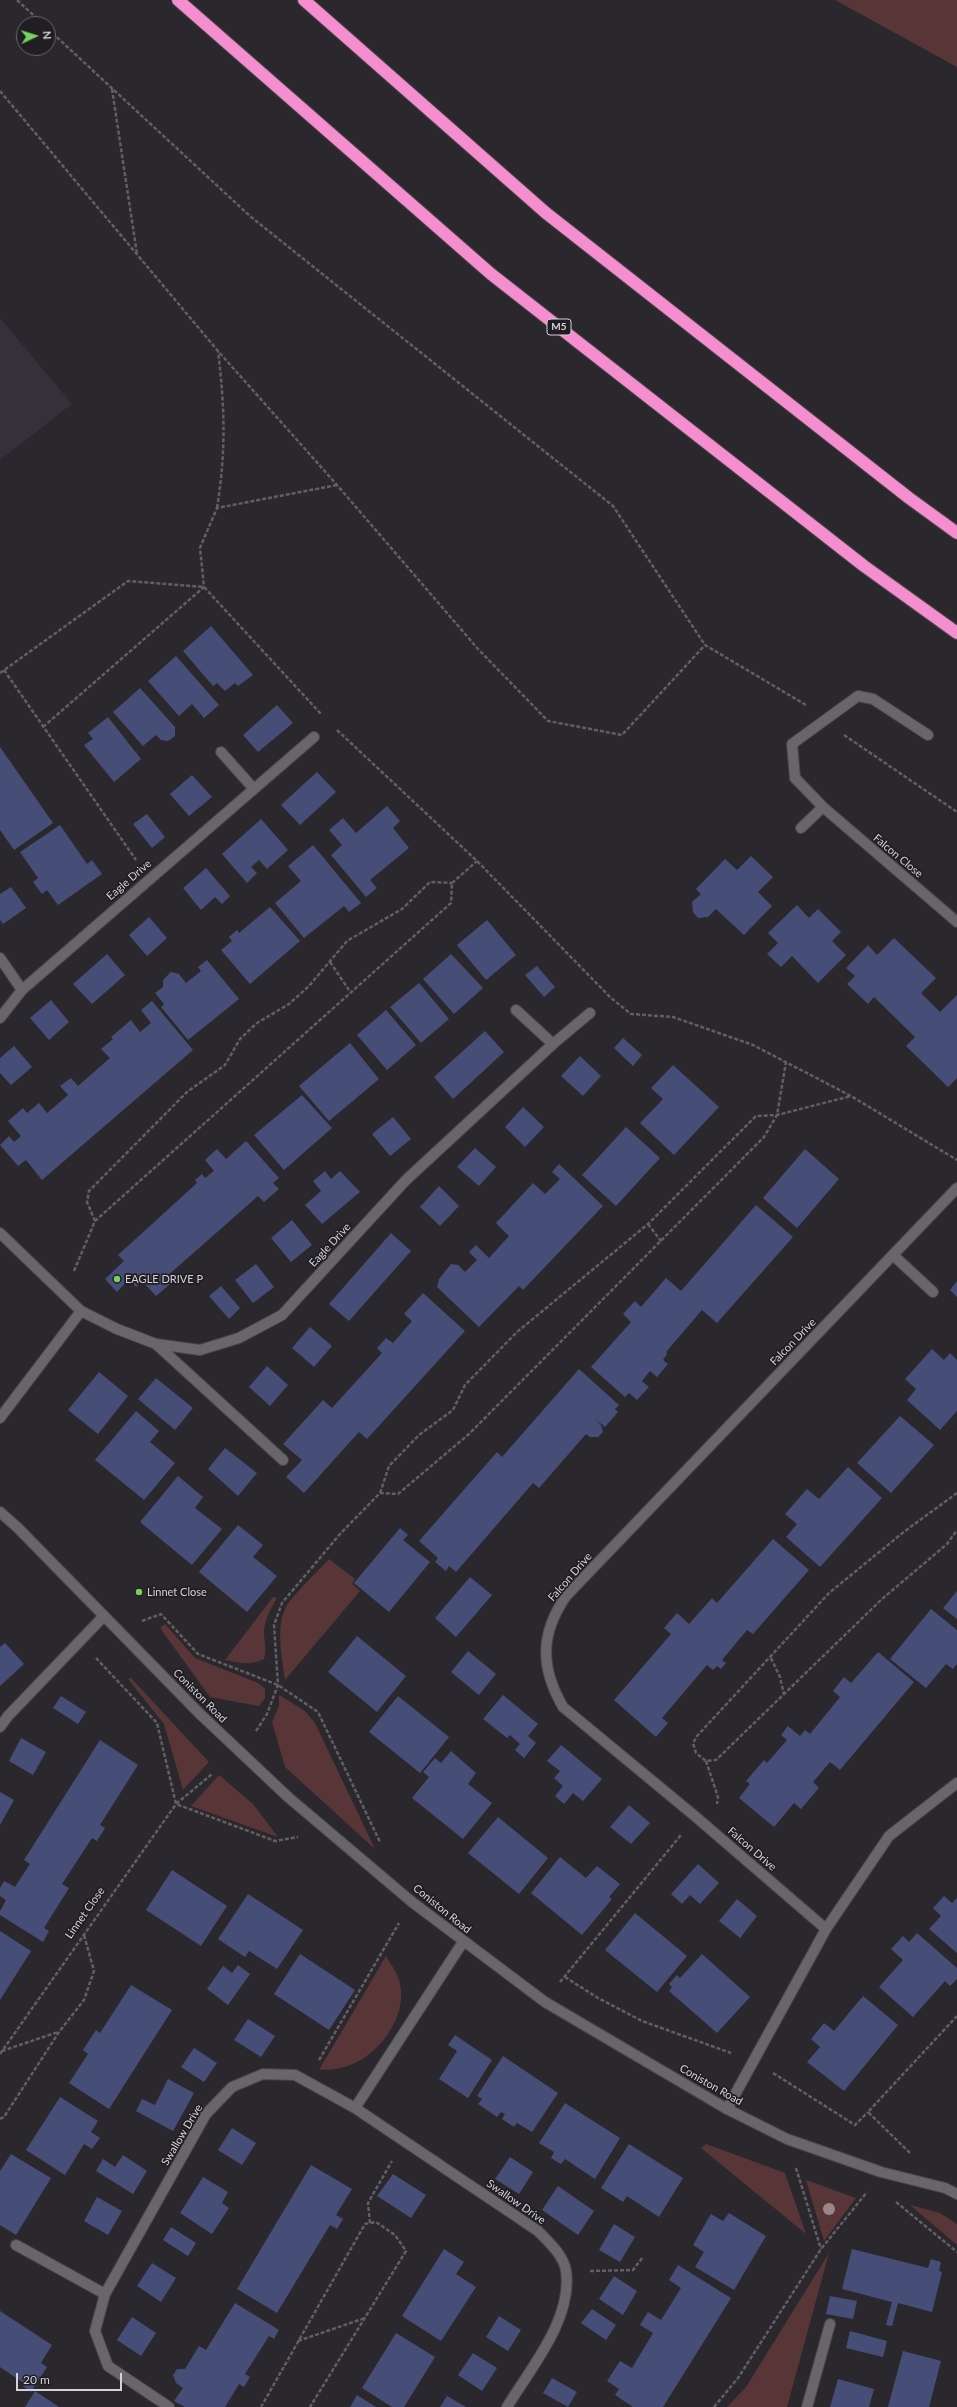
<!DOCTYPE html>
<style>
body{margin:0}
#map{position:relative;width:957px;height:2407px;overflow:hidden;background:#2a282d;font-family:Lato,sans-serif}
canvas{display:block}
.north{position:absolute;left:16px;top:16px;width:40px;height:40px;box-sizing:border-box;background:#211e23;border:1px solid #69666b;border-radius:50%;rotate:86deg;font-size:11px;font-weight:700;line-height:16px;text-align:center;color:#d4d2d6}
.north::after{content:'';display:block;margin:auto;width:14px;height:18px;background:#75d25b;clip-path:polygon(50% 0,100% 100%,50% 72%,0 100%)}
.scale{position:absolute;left:16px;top:2373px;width:106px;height:18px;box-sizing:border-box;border:2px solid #d4d2d6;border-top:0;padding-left:5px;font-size:12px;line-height:14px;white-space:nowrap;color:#d4d2d6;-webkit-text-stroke:3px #211e23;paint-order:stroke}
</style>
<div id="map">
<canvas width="957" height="2407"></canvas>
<div class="north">N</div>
<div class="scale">20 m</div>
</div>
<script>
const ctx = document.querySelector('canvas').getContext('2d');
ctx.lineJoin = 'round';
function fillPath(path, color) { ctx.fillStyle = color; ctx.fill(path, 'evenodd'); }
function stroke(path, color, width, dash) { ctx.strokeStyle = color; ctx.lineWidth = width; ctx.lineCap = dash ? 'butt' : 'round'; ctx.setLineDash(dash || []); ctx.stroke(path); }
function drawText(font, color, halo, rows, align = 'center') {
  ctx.font = font + ' Lato,sans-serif'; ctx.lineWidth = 3.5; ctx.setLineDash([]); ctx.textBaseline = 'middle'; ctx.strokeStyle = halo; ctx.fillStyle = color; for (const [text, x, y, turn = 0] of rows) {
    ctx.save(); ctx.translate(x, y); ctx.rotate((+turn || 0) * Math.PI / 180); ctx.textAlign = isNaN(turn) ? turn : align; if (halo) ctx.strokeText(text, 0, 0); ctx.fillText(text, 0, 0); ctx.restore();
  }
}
const built = new Path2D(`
 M0 318 72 404 0 460Z`);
const green = new Path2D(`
 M835 0H957V67Z
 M329 1559 355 1579 352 1584 360 1591 285 1680C282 1656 274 1623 289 1602 301 1587 316 1573 329 1559Z
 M273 1597 277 1598C271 1608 265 1619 264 1631 264 1641 267 1649 264 1659 250 1666 240 1663 225 1660Z
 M165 1624 195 1658 258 1683 265 1689V1698L259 1706 210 1697 160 1628Z
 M131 1678 209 1762 183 1790 164 1724 128 1679Z
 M279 1695 305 1711 315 1723 375 1849 285 1767 272 1722 279 1706Z
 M219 1775 253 1804 278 1837 191 1806Z
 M386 1956C390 1963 395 1970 398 1977 412 2014 377 2061 340 2068 334 2070 326 2069 319 2070Z
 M706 2144 785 2173 806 2234 701 2148Z
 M806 2180 856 2198 824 2241Z
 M910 2205 940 2213 957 2224V2245Z
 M829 2253 787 2407H727L746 2387Z`);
const building = new Path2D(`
 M211 626 253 675 238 686 235 683 225 691 217 683 213 686 183 651Z
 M176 656 219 705 204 718 192 704 179 716 148 681Z
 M140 688 175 727V736L168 741 161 740 156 735 143 746 113 712Z
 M277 705 293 723 258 752 243 735Z
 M108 717 141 759 114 782 84 745 93 739 88 733Z
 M0 747 53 823 14 850 0 830Z
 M317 772 336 792 300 825 281 805Z
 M192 775 212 797 189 816 170 794Z
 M387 806 400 821 393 828 409 848 370 880 377 888 366 897 331 855 342 845 329 830 343 818 356 833Z
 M147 814 165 837 152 848 133 824Z
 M261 819 288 850 267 869 259 860 251 867 257 873 247 883 222 854Z
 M60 825 87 864 92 860 102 874 58 905 47 890 42 894 33 882 38 878 20 852Z
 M313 845 361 903 349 912 344 906 304 938 275 903 301 881 288 866Z
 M751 856 773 877 758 892 772 906 744 935 716 909 708 917 698 918 693 912 692 902 701 894 696 889 725 859 737 870Z
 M206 868 230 896 222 904 215 897 201 910 183 888Z
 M11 887 26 908 3 924 0 920V894Z
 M797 905 809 918 818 909 841 932 832 941 846 955 818 983 792 956 781 967 767 954 778 943 768 933Z
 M270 907 300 941 250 984 221 950 232 941 229 937 237 930 239 933Z
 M149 917 167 938 147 956 129 935Z
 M487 920 516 955 486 980 457 945Z
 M894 938 936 978 921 993 940 1012 957 995V1078L948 1087 906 1046 915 1037 874 997 868 1004 847 984 855 976 846 968 868 945 877 955Z
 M107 954 125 975 92 1004 73 984Z
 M451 954 483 988 454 1014 423 979Z
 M207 960 239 999 188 1040 161 1007 164 1004 155 993 163 987V980L171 972 179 974 186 983 201 971 198 967Z
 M537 966 555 987 544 997 525 975Z
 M419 983 449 1019 421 1043 390 1007Z
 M51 1000 69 1022 49 1040 30 1018Z
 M152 1001 193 1050 42 1180 26 1160 18 1166 0 1145 9 1136 14 1142 21 1136 8 1121 23 1108 27 1113 39 1103 47 1113 68 1095 60 1086 71 1078 78 1086 110 1058 101 1049 113 1039 111 1037 131 1020 140 1032 151 1023 141 1010Z
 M386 1010 416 1045 387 1070 357 1035Z
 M485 1031 504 1052 453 1099 434 1077Z
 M623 1038 642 1055 633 1066 614 1048Z
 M350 1043 379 1079 329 1121 299 1086Z
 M14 1046 32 1067 11 1085 0 1073V1058Z
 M580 1056 601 1076 583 1096 561 1076Z
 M673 1065 719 1107 674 1155 640 1123 663 1099 651 1088Z
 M302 1095 332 1128 284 1170 254 1135Z
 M523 1107 544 1127 525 1147 505 1127Z
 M393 1117 411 1139 390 1156 372 1134Z
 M626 1127 660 1158 616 1206 582 1175Z
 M246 1141 279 1178 273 1183 279 1189 264 1202 258 1196 165 1278 170 1284 156 1296 142 1281 136 1287 129 1279 117 1292 105 1279 124 1261 118 1255 197 1183 195 1180 202 1174 205 1178 214 1171 205 1160 217 1149 226 1159Z
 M475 1148 496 1167 479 1186 457 1167Z
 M805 1149 839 1179 797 1228 763 1198Z
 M559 1164 603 1206 523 1290 519 1286 479 1327 437 1287 439 1279 451 1264 458 1265 465 1272 477 1260 469 1252 476 1245 489 1258 509 1236 496 1223 533 1183 545 1194 560 1179 552 1172Z
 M325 1171 331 1179 340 1171 360 1192 322 1224 305 1205 321 1191 313 1181Z
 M439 1186 459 1206 440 1226 420 1207Z
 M756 1205 793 1237 717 1323 702 1310 666 1352 667 1354 663 1360 668 1364 657 1377 650 1371 642 1381 649 1387 637 1400 629 1393 625 1397 591 1367 631 1322 623 1314 635 1301 641 1307 666 1278 681 1291Z
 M292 1220 312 1245 291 1262 271 1238Z
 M391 1233 411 1251 349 1321 329 1304Z
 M256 1264 274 1287 253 1303 235 1280Z
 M957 1281V1297L950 1290Z
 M221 1286 240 1308 229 1319 209 1296Z
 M423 1293 465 1331 367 1439 359 1432 304 1493 286 1477 302 1460 283 1444 323 1400 332 1408 382 1353 377 1348 386 1338 393 1343 412 1321 404 1314Z
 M310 1327 332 1346 314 1367 292 1348Z
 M932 1349 944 1360 950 1353 957 1360V1411L940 1430 907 1400 916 1389 905 1379Z
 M267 1366 288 1385 270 1406 249 1387Z
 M579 1369 619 1405 615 1409 618 1412 605 1427 595 1419 601 1425 603 1432 598 1437H590L586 1434 539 1488 533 1483 456 1572 449 1566 446 1571 435 1562 438 1558 419 1541 497 1452 502 1457Z
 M99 1372 128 1396 98 1434 68 1410Z
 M156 1378 193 1408 175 1430 138 1399Z
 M136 1411 159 1431 150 1442 175 1463 144 1500 95 1460Z
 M900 1416 934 1445 891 1493 857 1463Z
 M225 1448 257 1473 238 1496 208 1469Z
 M848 1467 882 1498 820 1567 786 1537 797 1524 785 1514 807 1489 819 1499Z
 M178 1476 203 1497 195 1508 222 1529 192 1565 140 1522Z
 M238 1525 263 1545 253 1557 277 1576 247 1612 199 1572Z
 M400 1528 408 1535 403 1540 430 1562 389 1612 354 1583Z
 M773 1539 809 1570 753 1634 747 1630 722 1660 726 1663 721 1669 717 1666 713 1670 707 1665 662 1718 668 1723 656 1737 614 1700 671 1634 664 1628 677 1613 689 1624 712 1598 717 1603Z
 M470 1577 492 1595 456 1637 435 1618Z
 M957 1591V1619L943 1608Z
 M931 1609 957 1630V1664L953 1669 946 1664 926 1688 890 1659Z
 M357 1636 406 1676 377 1712 328 1672Z
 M5 1643 24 1664 0 1686V1647Z
 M468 1651 496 1674 479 1695 451 1672Z
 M878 1652 914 1682 840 1770 830 1762 813 1782 819 1788 801 1809 794 1803 774 1827 739 1798 750 1784 746 1781 764 1760 767 1763 787 1740 781 1735 788 1726 800 1736 805 1730 810 1734 840 1697 833 1691 844 1677 851 1683Z
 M503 1695 538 1724 528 1736 536 1743 524 1758 515 1750 520 1744 510 1735 507 1738 483 1719Z
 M61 1696 86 1712 78 1724 53 1708Z
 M398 1696 449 1737 420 1773 369 1732Z
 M21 1738 46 1752 33 1775 9 1761Z
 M100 1740 138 1765 100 1825 105 1828 97 1841 92 1838 62 1884 69 1888 44 1928 49 1931 43 1942 0 1915V1911L6 1900 0 1896V1888L4 1881 15 1887 30 1864 24 1860Z
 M561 1745 602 1779 583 1801 573 1793 564 1804 555 1796 563 1786 554 1778 560 1771 547 1761Z
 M451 1751 476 1773 468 1784 492 1803 463 1839 412 1798 429 1777 423 1772 435 1758 441 1763Z
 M0 1792 14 1800 0 1825Z
 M629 1805 650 1823 631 1844 610 1827Z
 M498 1817 548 1858 519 1894 468 1853Z
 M560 1857 586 1878 597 1866 620 1884 609 1897 612 1899 582 1935 531 1893Z
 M698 1864 719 1883 700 1904 690 1895 682 1904 671 1894Z
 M172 1870 227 1906 201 1946 146 1910Z
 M248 1894 303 1930 277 1969 249 1951 245 1957 218 1939Z
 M944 1896 952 1903 957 1898V1953L929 1929 941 1916 933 1908Z
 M737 1899 757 1916 740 1938 719 1921Z
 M635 1913 687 1956 657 1992 605 1950Z
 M0 1931 31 1951 0 2000Z
 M917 1933 957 1968V1979L950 1986 945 1981 913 2017 879 1987 903 1960 891 1949 903 1936 909 1942Z
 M300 1954 355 1990 329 2030 274 1994Z
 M702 1954 750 1997 717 2033 669 1991 672 1987 669 1984 677 1975 680 1978Z
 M238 1965 250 1974 228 2005 207 1989 223 1966 232 1973Z
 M131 1985 172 2010 109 2109 69 2083 88 2054 83 2050 96 2030 100 2033Z
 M863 1996 898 2025 844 2091 807 2062 820 2047 811 2039 824 2023 834 2031Z
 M248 2019 275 2036 261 2057 234 2040Z
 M455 2035 492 2060 468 2098 439 2079 457 2051 448 2045Z
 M194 2048 217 2063 204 2082 181 2067Z
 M503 2056 558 2093 532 2132 517 2123 514 2127 502 2119 505 2114 501 2112 497 2117 478 2104 482 2099 477 2096Z
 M168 2079 194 2093 173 2131 136 2111 142 2099 155 2105Z
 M60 2097 98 2121 91 2132 100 2138 92 2149 84 2144 65 2175 26 2150Z
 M565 2103 620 2138 595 2179 565 2159 561 2164 551 2158 554 2152 539 2143Z
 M232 2128 256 2143 242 2165 218 2150Z
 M629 2144 683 2178 659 2217 627 2196 623 2202 601 2188Z
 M11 2154 51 2178 16 2235 0 2225V2171Z
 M123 2155 147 2171 133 2194 96 2171 103 2159 115 2167Z
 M510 2157 533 2172 519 2194 495 2179Z
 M311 2165 352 2189 336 2215 343 2219 337 2229 330 2225 277 2313 237 2289Z
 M393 2174 426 2195 411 2218 377 2196Z
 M203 2177 228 2192 222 2203 229 2208 212 2234 180 2213Z
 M558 2186 594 2211 578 2235 542 2210Z
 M97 2197 122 2211 108 2235 84 2221Z
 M729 2213 766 2236 734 2290 695 2267 704 2252 693 2245 711 2214 723 2221Z
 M614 2224 635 2237 620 2262 599 2250Z
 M171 2227 196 2243 188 2256 163 2240Z
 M444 2249 464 2262 456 2274 476 2287 441 2341 402 2316Z
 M852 2249 928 2268 931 2259 941 2262 939 2271 942 2272 932 2312 898 2303 892 2326 886 2325 892 2302 842 2289Z
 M152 2263 176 2278 161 2302 137 2286Z
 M678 2265 731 2298 663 2407H633L615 2395 619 2389 607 2381 620 2361 632 2368 653 2333 640 2325 648 2312 661 2320 681 2288 669 2280Z
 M614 2276 637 2291 623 2315 599 2299Z
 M830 2296 857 2301 853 2319 826 2314Z
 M235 2303 279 2330 274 2339 269 2336 245 2374 250 2377 244 2387 239 2384 225 2407H185L174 2401 183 2388 176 2383 173 2375 177 2369H185L199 2346 206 2350Z
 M592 2309 616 2325 606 2340 581 2323Z
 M0 2311 52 2345 41 2363 47 2367 31 2392 23 2386 25 2384 0 2367Z
 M499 2316 521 2330 508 2351 486 2337Z
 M132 2317 156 2333 141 2356 117 2340Z
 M850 2331 887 2341 883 2357 846 2348Z
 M396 2333 435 2357 404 2407H392L362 2388Z
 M903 2351 941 2361 929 2407H888Z
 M473 2353 497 2368 482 2391 458 2375Z
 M552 2378 577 2392 568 2407 543 2393Z
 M838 2379 874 2389 869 2407H830Z
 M35 2391 59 2407H25Z
 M357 2395 376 2407H350Z
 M447 2396 466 2407H440Z`);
const path = new Path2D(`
 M17 0 43 24
 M48 29 251 217 613 506 705 645 806 705
 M112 89 137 254
 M0 91 218 351 337 485 478 649 548 721 622 735 705 645
 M217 508C226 452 225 408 218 351
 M4 670 136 860
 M0 673 128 581 204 587 321 714
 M43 727 204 587 200 548 217 508 337 485
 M337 730 477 861 611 998 631 1014 673 1017 753 1045 851 1096 957 1160
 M844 735 957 812
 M452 883 477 861
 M330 962 351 993
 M95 1221 87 1202 89 1191 187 1092 225 1065 240 1039 257 1023 289 1004 309 986 347 941 402 909 430 882 452 883
 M648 1224 661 1241
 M74 1271 95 1221 451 903 452 883
 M380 1493 389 1466 419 1435 453 1410 465 1385 517 1332 648 1224 756 1116 777 1115 851 1096
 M957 1493 905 1531 829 1593 697 1736 693 1743 696 1753 706 1761 716 1760 882 1599 947 1544 957 1530
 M142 1621 161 1614 198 1654 278 1685 318 1712 380 1842
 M96 1658 157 1723 176 1804 275 1841 298 1837
 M771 1658 780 1677 784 1695
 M256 1731 267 1714 278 1685 274 1625 282 1603 340 1534 380 1493 398 1494 469 1434 764 1137 777 1115 786 1062
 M706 1761 718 1797 717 1804
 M565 1977 598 1998 642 2021 731 2053
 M560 1982 681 1835
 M2 2051 58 2032
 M0 2054 176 1804 212 1774
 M319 2060 399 1923
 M773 2073 855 2125 868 2112
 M0 2119 4 2117 59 2032 84 2000 94 1971 84 1935
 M910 2153 868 2112 957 2016
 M796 2168 821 2249
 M896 2202 957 2252
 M370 2223 368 2203 392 2161
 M590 2271 633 2270 643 2257
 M298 2341 365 2318
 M261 2407 365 2224 376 2222 395 2235 406 2251 310 2407
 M714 2407 738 2378 821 2249 867 2192`);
const lane = new Path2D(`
 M795 778 792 744 858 696 873 699 928 735
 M156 1344 283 1460
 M807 2407 830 2324`);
const street = new Path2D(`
 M221 752 254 789
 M795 778 823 807 957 922
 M801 828 823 807
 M0 958 22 990
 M516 1010 553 1044
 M0 1018 22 990 314 737
 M0 1233 81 1311 117 1329 156 1344 200 1350 239 1338 282 1315 406 1180 553 1044 590 1013
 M893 1255 933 1292
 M0 1418 81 1311
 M0 1727 8 1716 103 1617
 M826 1929 696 1817 563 1707C540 1667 540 1634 566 1596L957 1188
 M355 2108 463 1942
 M727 2109 826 1929 889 1836 957 1783
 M16 2245 105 2294
 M169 2407 108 2366 95 2331 105 2294 206 2114 232 2087 263 2074 295 2075 355 2108 538 2231C549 2242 564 2256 566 2271 573 2319 530 2369 507 2407`);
const secondary = new Path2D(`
 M0 1512 18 1528 200 1714 288 1797 412 1902 545 2002 727 2109 787 2139 881 2172 945 2188 957 2194`);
const highway = new Path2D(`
 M178 0 491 274 864 566 957 633
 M304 0 546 213 909 498 957 533`);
const trees = [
 [829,2209]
];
const markers = [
 [117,1279,4,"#75d25b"],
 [139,1592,4,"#75d25b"]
];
const shields = [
 [559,327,24]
];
const shieldNames = [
 ["M5",559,327]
];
const streetNames = [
 ["Falcon Close",898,856,40],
 ["Eagle Drive",129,880,-41],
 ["Eagle Drive",330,1245,-47],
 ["Falcon Drive",793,1342,-46],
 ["Falcon Drive",570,1577,-49],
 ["Coniston Road",200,1696,45],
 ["Falcon Drive",752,1849,41],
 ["Coniston Road",442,1909,39],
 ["Linnet Close",85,1913,-55],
 ["Coniston Road",711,2085,30],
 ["Swallow Drive",182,2135,-59],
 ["Swallow Drive",516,2202,35]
];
const poiNames = [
 ["EAGLE DRIVE P",125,1279],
 ["Linnet Close",147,1592]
];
fillPath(built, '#35303a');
fillPath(green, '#583637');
fillPath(building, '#464e78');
stroke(lane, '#49464b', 12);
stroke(street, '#49464b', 12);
stroke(secondary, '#49464b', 12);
stroke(highway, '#49464b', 14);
stroke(path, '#615f64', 2.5, [4, 2]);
stroke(lane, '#68656b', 10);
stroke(street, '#68656b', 10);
stroke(secondary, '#68656b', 10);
stroke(highway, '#f58ecf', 12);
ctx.fillStyle = '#9a8688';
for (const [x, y] of trees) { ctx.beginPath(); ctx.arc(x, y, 6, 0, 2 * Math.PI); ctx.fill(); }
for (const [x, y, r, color] of markers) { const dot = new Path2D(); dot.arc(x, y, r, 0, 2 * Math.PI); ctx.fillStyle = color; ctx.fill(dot); stroke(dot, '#211e23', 1.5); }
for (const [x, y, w] of shields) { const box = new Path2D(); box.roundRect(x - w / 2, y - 8, w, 16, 3); ctx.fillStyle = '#211e23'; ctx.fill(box); stroke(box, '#d4d2d6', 1); }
drawText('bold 10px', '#d4d2d6', null, shieldNames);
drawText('11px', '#d4d2d6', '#211e23', streetNames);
drawText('11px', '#d4d2d6', '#211e23', poiNames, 'left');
</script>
